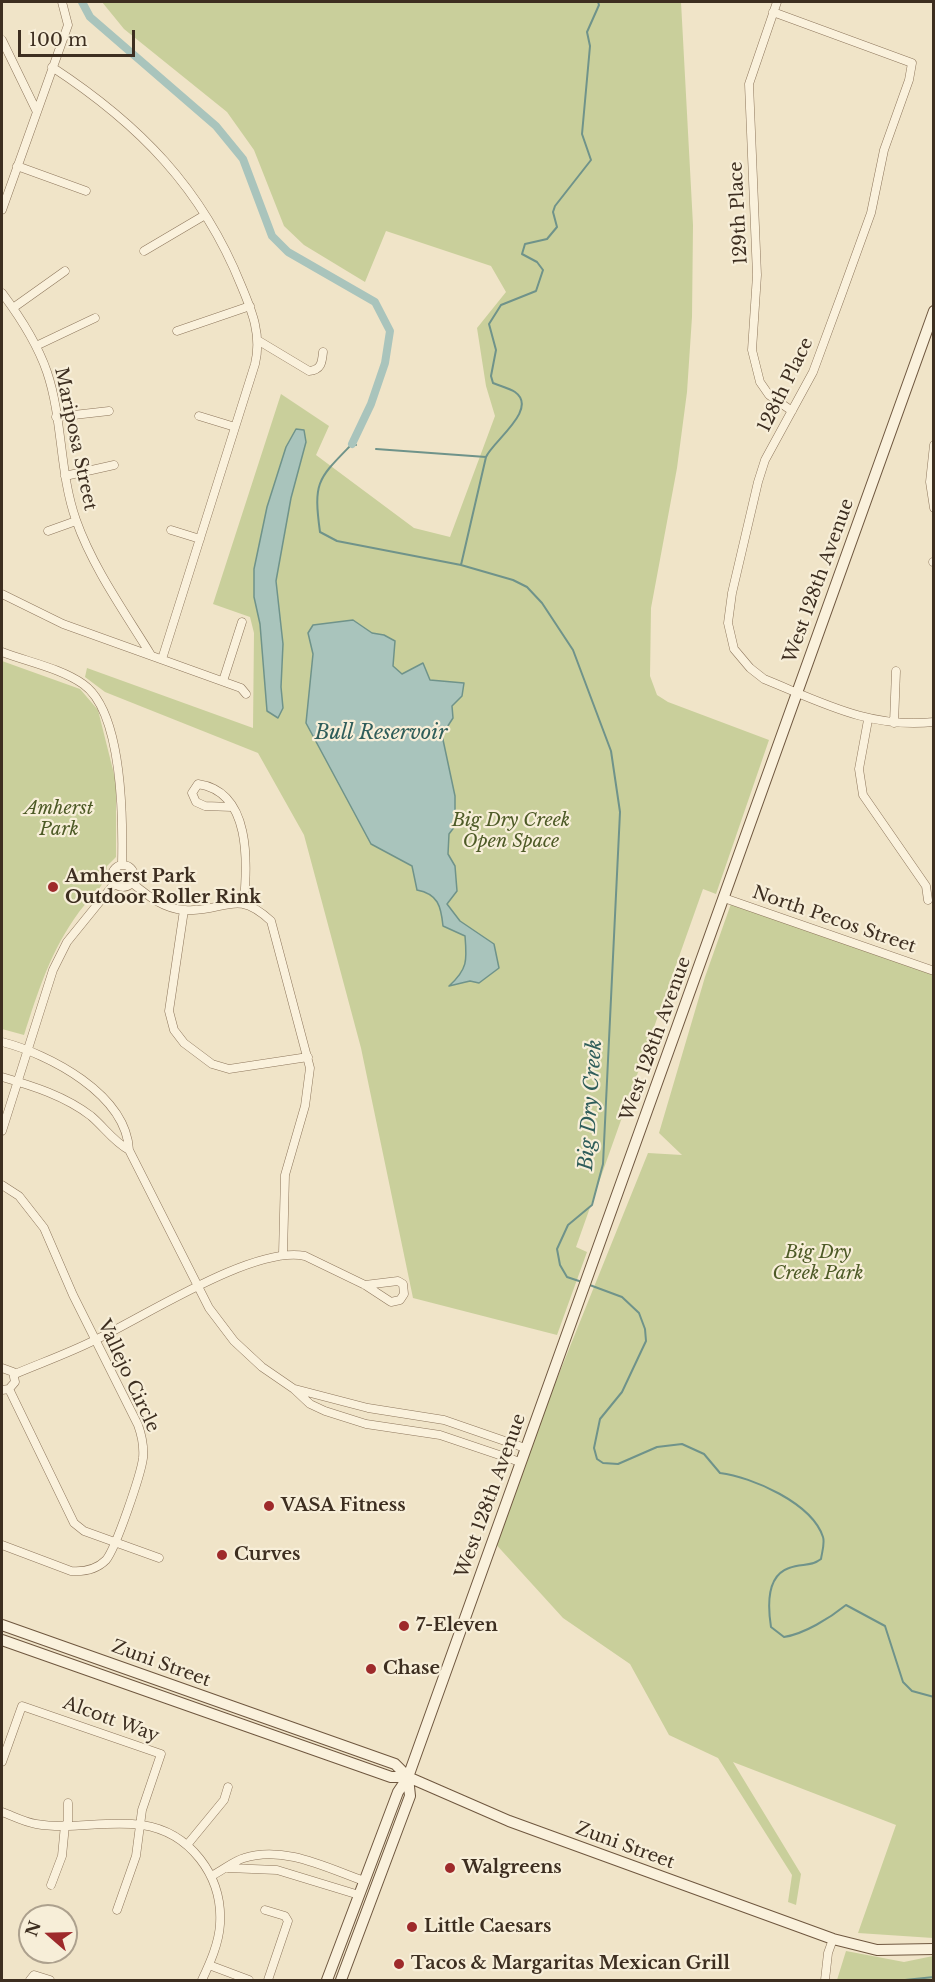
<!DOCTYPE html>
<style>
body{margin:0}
#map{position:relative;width:935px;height:1982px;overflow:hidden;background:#f0e4c8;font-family:"Libre Baskerville",serif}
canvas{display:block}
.frame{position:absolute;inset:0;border:3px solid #3d2e20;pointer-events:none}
.north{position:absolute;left:18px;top:1904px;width:60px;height:60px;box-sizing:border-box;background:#f7eed8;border:2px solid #ada18e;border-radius:50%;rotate:290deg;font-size:16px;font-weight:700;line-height:24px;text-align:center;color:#3d2e20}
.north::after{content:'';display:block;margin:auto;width:21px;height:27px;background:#9e2a2b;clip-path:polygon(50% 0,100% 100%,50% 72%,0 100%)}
.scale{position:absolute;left:18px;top:30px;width:117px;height:27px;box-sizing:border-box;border:3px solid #3d2e20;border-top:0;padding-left:8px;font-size:18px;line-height:21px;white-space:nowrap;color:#3d2e20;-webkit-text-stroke:4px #f7eed8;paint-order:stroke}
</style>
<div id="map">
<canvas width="935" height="1982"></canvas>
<div class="frame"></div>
<div class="north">N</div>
<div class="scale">100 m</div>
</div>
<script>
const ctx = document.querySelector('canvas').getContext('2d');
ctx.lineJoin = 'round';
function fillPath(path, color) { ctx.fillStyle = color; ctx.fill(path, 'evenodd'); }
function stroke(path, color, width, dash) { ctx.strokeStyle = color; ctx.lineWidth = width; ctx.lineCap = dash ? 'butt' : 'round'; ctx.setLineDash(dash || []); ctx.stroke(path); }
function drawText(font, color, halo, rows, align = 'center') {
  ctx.font = font + ' "Libre Baskerville",serif'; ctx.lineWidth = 4.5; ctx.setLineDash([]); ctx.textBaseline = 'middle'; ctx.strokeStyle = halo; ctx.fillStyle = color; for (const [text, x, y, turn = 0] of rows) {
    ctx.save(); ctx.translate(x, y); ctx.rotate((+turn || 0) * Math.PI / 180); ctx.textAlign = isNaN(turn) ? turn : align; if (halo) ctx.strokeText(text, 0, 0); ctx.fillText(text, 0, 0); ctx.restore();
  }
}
const green = new Path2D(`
 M102 2H681L693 225 692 317 687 392 677 468 651 608 650 676 657 695 668 702 769 740 716 894 703 889 576 1247 587 1252 557 1335 413 1298 361 1048 304 835 258 753 105 692 85 677 87 668 253 728 254 633 250 617 213 604 281 394 329 426 316 455 414 528 450 537 495 416 486 386 477 328 506 292 491 266 386 231 365 282 304 245 284 226 254 150 227 112 124 29Z
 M2 661 80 689 98 710 116 782V857L107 866C106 888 92 895 79 912 51 950 38 991 24 1035L2 1029Z
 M732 901 933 971V1938L858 1933 896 1825 733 1762 801 1874 796 1905 788 1902 792 1875 718 1758 669 1735 630 1664 563 1618 492 1540 648 1153 682 1155 659 1133 705 977Z
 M846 1951 904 1962 933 1956V1980H837Z`);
const water = new Path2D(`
 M296 429 304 430 306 442 291 498 276 581 283 644 281 687 283 708 278 718 267 711 260 624 254 597V569L267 507 286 447Z
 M353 620 372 633 384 635 395 641 393 666 402 674 423 663 430 680 464 683 462 696 452 706 453 718 442 735 455 796V826L449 834 448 854 455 866 457 891 447 904 460 921 494 944 499 968 479 983 470 981 449 986C468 969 467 960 465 936L443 926C441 906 438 894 417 890L412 866 371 844 306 723 313 654 308 633 313 625Z`);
const stream = new Path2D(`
 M356 445 352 444C318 479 313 481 320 532L337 541 461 565 513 580 527 587 542 603 573 650 611 751 620 812 603 1164 592 1205 568 1225 557 1249 560 1265 567 1277 582 1282
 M376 449 486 457C493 441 539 409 515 392 509 388 500 386 493 383L491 376 496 350 489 324 501 305 536 291 543 270 537 262 522 254 525 244 547 239 557 227 553 212 555 206 591 160 582 134 590 46 587 32 599 5 598 2
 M461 565 486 457
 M587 1284 622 1297 639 1313 645 1329 646 1341 622 1392 600 1419 594 1448 597 1459 603 1463 618 1464 657 1447 682 1444 704 1454 720 1473C752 1477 812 1503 823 1537 825 1543 822 1552 821 1559 811 1567 801 1563 789 1568 766 1576 768 1608 771 1627L784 1637C804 1634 830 1618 846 1605L885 1626 903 1682 912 1691 934 1697
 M905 1980 934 1977`);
const canal = new Path2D(`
 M82 2 90 17 216 126 243 159 272 236 288 252 375 302 390 331 385 363 371 404 352 444`);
const minor = new Path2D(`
 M777 2 749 84 757 275 752 350 760 382 769 395 792 411
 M773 12 912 63 909 80 884 150 871 213 841 296 813 372 765 460 758 482 732 593 728 623 734 649 750 668 764 679C821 702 870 729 934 722
 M2 40 37 112 2 210
 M52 67C139 124 202 188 241 285 252 311 262 335 255 364L162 659
 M37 112 68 25 62 2
 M17 166 86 191
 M144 251 205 215
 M2 293C20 317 37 343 47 372 63 419 59 472 76 520 93 568 124 611 151 655
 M13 308 65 271
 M177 331 250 306
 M259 341 309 371C321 370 322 363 323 352
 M36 346 95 318
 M199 416 235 427
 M56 417 109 411
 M934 445 930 482 934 508
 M65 476 114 465
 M171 530 200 539
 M48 531 76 521
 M933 562H934
 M2 594 63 624 241 688 246 694
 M2 652C28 662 60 668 83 684 123 712 123 820 122 865
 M223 681 242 622
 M868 720 859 769 863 795 926 886 928 900
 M894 723 896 671
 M232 807 205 806 196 802 192 793 198 784C252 792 247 863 244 903
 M112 876a11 11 0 1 1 22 0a11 11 0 1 1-22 0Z
 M132 883C148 896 164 909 185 910 225 913 235 887 271 921L310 1068 305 1106 285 1175 283 1254
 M724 898 934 971
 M184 910 169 1011 174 1030 184 1043 212 1064 229 1069 308 1057
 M2 1042C49 1054 126 1094 129 1150
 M2 1077C33 1086 65 1096 91 1116 104 1127 114 1142 129 1150L209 1308 234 1341 262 1367 294 1389 310 1404 325 1411 366 1424 440 1435 520 1462
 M2 1131 53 970 67 942 114 884
 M2 1185 19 1196 44 1228 73 1295 138 1425C142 1436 144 1447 143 1458 141 1474 116 1548 106 1560 97 1569 84 1572 71 1571L2 1545
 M2 1368 13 1372 15 1382 9 1389 2 1390
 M15 1374C41 1363 69 1353 95 1340 144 1317 254 1245 305 1256L365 1285 391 1302 400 1300 404 1294 403 1284 398 1281 365 1285
 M9 1389 74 1523 84 1531 159 1558
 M295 1389 368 1408 444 1420 525 1448
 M2 1762 22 1706 161 1754 142 1810 136 1856 117 1910
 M68 1803V1825
 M2 1812C13 1816 24 1822 36 1824 71 1830 107 1820 142 1825 190 1832 223 1876 220 1924 219 1943 210 1963 202 1980
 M187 1845 224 1800 228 1787
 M228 1868 277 1870 359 1895
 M211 1876C222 1871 233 1861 244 1858 284 1845 327 1868 364 1881
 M51 1885 62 1856 65 1825
 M265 1910 285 1916 288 1921 268 1980
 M209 1965 249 1980
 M30 1980 34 1975 50 1980
 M825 1980 828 1953 833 1939`);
const secondary = new Path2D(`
 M2 1625 395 1764 408 1777 509 1821 833 1939 877 1950 934 1949
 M2 1640 391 1777H408
 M327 1980 398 1792 408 1777 934 311
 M341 1980 410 1796 408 1777`);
const markers = [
 [53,887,6,"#9e2a2b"],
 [269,1506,6,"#9e2a2b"],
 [222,1555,6,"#9e2a2b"],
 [404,1626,6,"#9e2a2b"],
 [371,1669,6,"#9e2a2b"],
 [450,1868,6,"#9e2a2b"],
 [412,1927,6,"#9e2a2b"],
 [399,1964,6,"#9e2a2b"]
];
const streetNames = [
 ["129th Place",739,213,-93],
 ["128th Place",786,385,-64],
 ["Mariposa Street",75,439,78],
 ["West 128th Avenue",819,581,-70],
 ["North Pecos Street",834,920,19],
 ["West 128th Avenue",656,1039,-70],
 ["Vallejo Circle",128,1376,65],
 ["West 128th Avenue",491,1496,-70],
 ["Zuni Street",161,1664,20],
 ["Alcott Way",111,1720,20],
 ["Zuni Street",625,1846,20]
];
const parkNames = [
 ["Amherst",59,809],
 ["Park",59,830],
 ["Big Dry Creek",511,821],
 ["Open Space",511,842],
 ["Big Dry",818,1253],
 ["Creek Park",818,1274]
];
const poiNames = [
 ["Amherst Park",65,877],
 ["Outdoor Roller Rink",65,898],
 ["VASA Fitness",281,1506],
 ["Curves",234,1555],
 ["7-Eleven",416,1626],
 ["Chase",383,1669],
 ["Walgreens",462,1868],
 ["Little Caesars",424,1927],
 ["Tacos & Margaritas Mexican Grill",411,1964]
];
const waterNames = [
 ["Bull Reservoir",381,733],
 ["Big Dry Creek",591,1105,-86]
];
fillPath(green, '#c9cf9b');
fillPath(water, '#a9c4bc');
stroke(water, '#6f938a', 1.5);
stroke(stream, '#6f938a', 2);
stroke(canal, '#a9c4bc', 8);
stroke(minor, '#8d765c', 9);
stroke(secondary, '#6f573f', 12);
stroke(minor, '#faf1dc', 8);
stroke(secondary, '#faf1dc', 10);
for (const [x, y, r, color] of markers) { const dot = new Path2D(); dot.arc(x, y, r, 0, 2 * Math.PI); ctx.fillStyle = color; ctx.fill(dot); stroke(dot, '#f7eed8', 2); }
drawText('18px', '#3d2e20', '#f7eed8', streetNames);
drawText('italic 18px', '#4d5a26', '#f7eed8', parkNames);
drawText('bold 18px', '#3d2e20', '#f7eed8', poiNames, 'left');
drawText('italic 20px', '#2f5d5a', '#f7eed8', waterNames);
</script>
